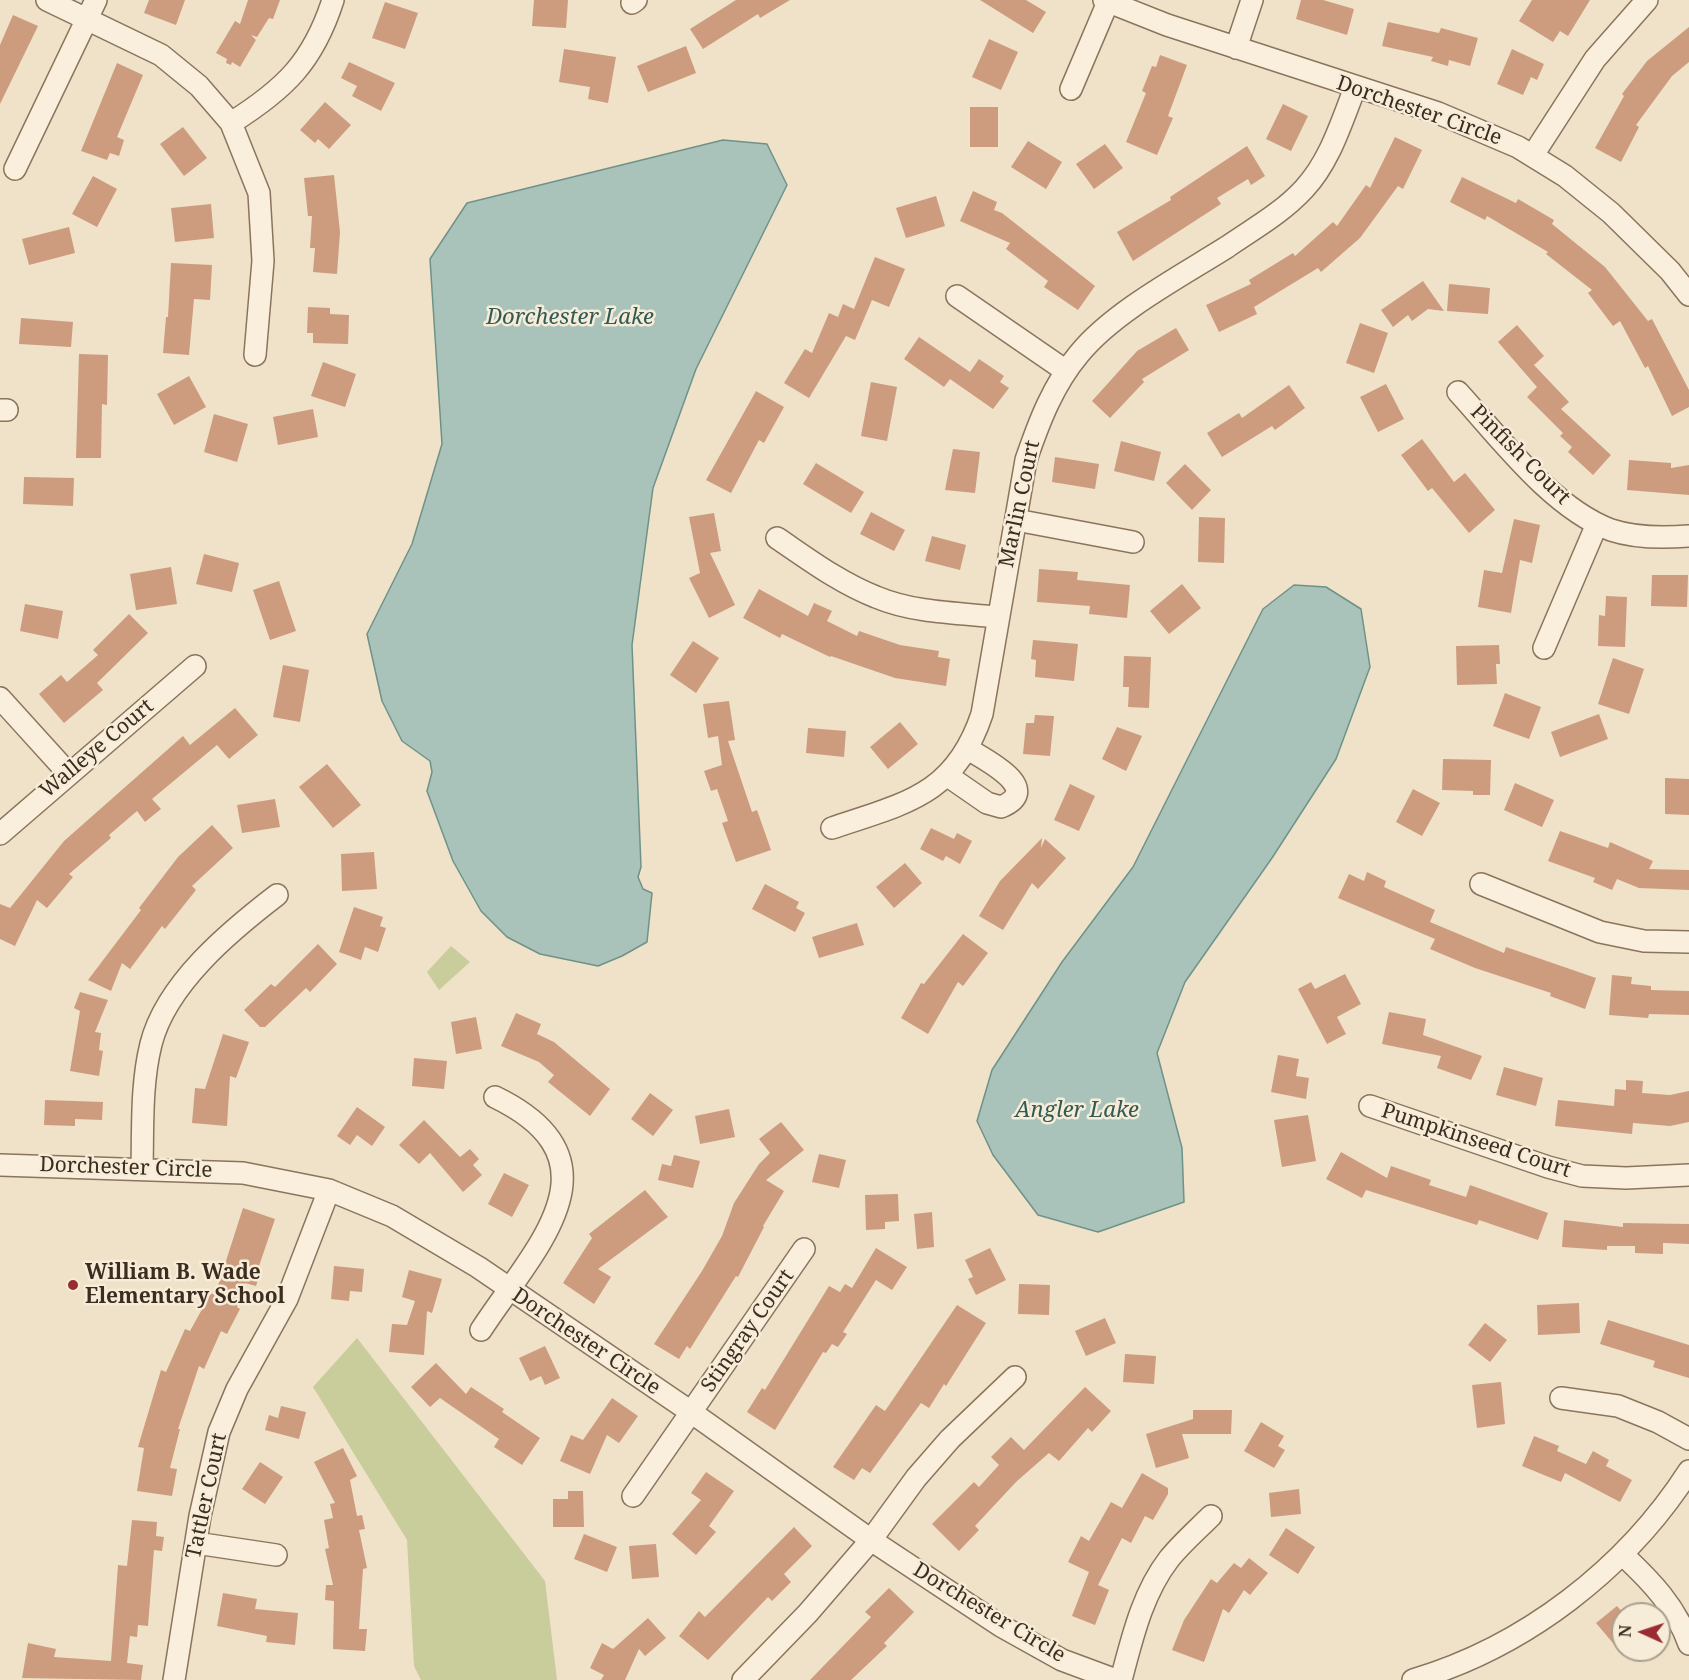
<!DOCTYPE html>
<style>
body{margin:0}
#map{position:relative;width:1689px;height:1680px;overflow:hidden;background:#efe2c8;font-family:"Noto Serif",serif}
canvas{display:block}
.north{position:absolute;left:1611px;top:1602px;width:60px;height:60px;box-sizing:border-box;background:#f6ecd8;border:2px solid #aca08e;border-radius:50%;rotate:273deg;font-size:16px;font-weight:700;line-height:24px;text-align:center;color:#3c2d20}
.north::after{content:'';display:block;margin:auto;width:21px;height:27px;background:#9a2c31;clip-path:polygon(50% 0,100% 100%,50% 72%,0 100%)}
</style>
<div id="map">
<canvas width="1689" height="1680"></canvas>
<div class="north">N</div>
</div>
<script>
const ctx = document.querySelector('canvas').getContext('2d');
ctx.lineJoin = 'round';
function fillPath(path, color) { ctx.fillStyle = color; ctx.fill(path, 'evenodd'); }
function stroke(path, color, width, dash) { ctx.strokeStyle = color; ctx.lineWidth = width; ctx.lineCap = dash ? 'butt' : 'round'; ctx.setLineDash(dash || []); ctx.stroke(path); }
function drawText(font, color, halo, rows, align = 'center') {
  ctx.font = font + ' "Noto Serif",serif'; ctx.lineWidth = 5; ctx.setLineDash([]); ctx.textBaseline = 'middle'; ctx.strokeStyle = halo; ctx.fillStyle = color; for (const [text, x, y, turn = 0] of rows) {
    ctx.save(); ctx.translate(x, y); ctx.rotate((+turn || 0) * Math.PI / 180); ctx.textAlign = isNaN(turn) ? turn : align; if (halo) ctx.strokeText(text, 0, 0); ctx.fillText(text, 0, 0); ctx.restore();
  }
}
const green = new Path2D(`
 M451 946 470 962 439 990 427 972Z
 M357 1338 545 1581 557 1680H421L414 1666 407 1540 313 1387Z`);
const water = new Path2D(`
 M723 140 767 144 787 185 696 369 653 488 632 645 641 867 638 877 643 889 652 893 647 942 622 956 598 966 540 954 507 937 481 911 453 861 427 791 432 772 430 761 402 741 382 701 367 634 412 544 442 444 430 259 467 203Z
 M1294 585 1326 587 1361 609 1370 667 1336 759 1272 858 1185 982 1157 1053 1182 1148 1184 1202 1098 1232 1038 1215 993 1155 977 1121 992 1070 1062 962 1133 867 1263 609Z`);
const building = new Path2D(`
 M149 0H185L176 25 144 13Z
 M248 0H280L273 19 269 18 257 37 251 35 256 40 240 67 232 62 231 65 226 63 227 59 216 53 235 21 240 24Z
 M534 0H568L566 28 532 26Z
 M736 0H790L760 18 758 14 703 49 690 29Z
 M980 0H1026L1046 12 1033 33Z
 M1301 0H1323L1354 9 1347 35 1296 19Z
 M1532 0H1590L1568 36 1560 31 1553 42 1519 21Z
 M385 2 418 13 405 49 372 38Z
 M13 15 38 26 0 104V45Z
 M1388 22 1439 33 1441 28 1478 38 1470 66 1449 60 1448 66 1431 61 1433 57 1382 46Z
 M1689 27V62L1672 76 1636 125 1639 127 1621 162 1595 148 1624 96 1622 94 1647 61Z
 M989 39 1018 52 1001 90 972 77Z
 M686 46 696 73 648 92 637 66Z
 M564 49 616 57 608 103 588 99 590 87 559 82Z
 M1512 49 1544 64 1537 80 1531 77 1523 95 1497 84Z
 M1160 55 1187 65 1168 116 1173 118 1157 155 1126 142 1146 93 1142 91 1152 66 1156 67Z
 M349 62 395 83 381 111 352 96 357 86 341 78Z
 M117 63 143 75 117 137 124 140 119 156 110 153 107 160 81 151Z
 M325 102 351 125 329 149 318 139 315 143 300 130Z
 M1283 104 1308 116 1291 151 1266 139Z
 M970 107H998V147H970Z
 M183 127 207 158 184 176 160 144Z
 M1395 137 1422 150 1403 189 1398 186 1360 238 1321 272 1318 268 1254 307 1257 314 1219 332 1206 305 1251 284 1249 280 1293 253 1295 256 1333 222 1337 226 1366 185 1370 188Z
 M1028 141 1062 162 1046 189 1011 167Z
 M1105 144 1123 168 1094 189 1076 164Z
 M1247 146 1265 176 1251 185 1248 179 1217 198 1221 204 1133 261 1117 232 1171 200 1170 197Z
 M334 175 340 232 337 274 313 272 315 248H310L312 216H308L304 178Z
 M93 176 117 189 97 227 72 214Z
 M1462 177 1516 203 1518 199 1554 220 1552 224 1605 267 1648 321 1652 319 1689 390V407L1672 416 1648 366 1645 368 1620 321 1613 326 1588 293 1592 290 1546 254 1548 252 1487 216 1485 220 1450 202Z
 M973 191 997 202 994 210 1002 213 1095 286 1078 310 1044 287 1048 281 1006 249 1010 243 960 221Z
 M936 196 945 226 906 238 896 208Z
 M211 204 214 238 175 242 171 208Z
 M69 227 75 253 29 265 22 239Z
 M875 257 905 269 889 307 872 300 855 340 846 336 809 398 784 383 805 349 812 353 829 313 838 317 843 304 854 309Z
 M171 263 212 265 210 300 194 299 189 355 163 353 166 317H168Z
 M1423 281 1444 311 1428 309 1412 321 1408 315 1393 327 1381 310Z
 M1449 284 1490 288 1488 314 1447 311Z
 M308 307 330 308V314L349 315 348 344 313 343V333H307Z
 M21 318 73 322 71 347 19 344Z
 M1360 323 1388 333 1374 373 1346 363Z
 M1517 325 1544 356 1534 365 1569 402 1561 409 1611 455 1593 475 1568 452 1572 447 1560 436 1563 433 1527 397 1537 387 1498 342Z
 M1176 328 1189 350 1142 379 1144 382 1110 418 1092 401 1137 351Z
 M919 337 970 372 979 359 1004 376 1000 382 1009 388 993 409 950 379 944 387 904 359Z
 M79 354 108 355 107 405 102 404 101 458H76Z
 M323 362 356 374 345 407 311 396Z
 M189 376 206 407 174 425 157 394Z
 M871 382 897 387 887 441 861 436Z
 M1386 384 1404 419 1378 432 1360 397Z
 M1289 385 1305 408 1275 430 1272 426 1222 457 1207 433 1239 413 1242 418Z
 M756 391 784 407 764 443 759 440 731 493 706 480Z
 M313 409 318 437 278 445 273 417Z
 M214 414 248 424 237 462 204 452Z
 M1422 439 1454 482 1465 473 1495 510 1469 533 1432 488 1428 491 1401 455Z
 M1121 441 1161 452 1154 481 1114 471Z
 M953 449 980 452 975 493 945 490Z
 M1055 457 1099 464 1095 489 1052 482Z
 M1629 460 1671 463V468L1689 465V495L1627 490Z
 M816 463 864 492 851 513 803 484Z
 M1185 464 1211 490 1192 510 1166 483Z
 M24 477 74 478 73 506 23 504Z
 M871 512 905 530 894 551 860 534Z
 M714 513 721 551 710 553 735 605 709 618 689 578 700 573 689 517Z
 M1199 517 1225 518 1224 563 1198 562Z
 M1514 519 1540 525 1532 563 1520 560 1511 613 1478 607 1484 570 1502 573Z
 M932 536 966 545 960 570 925 561Z
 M204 554 239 563 232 592 196 584Z
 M171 567 177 604 136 610 130 574Z
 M1039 569 1078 572 1077 580 1130 585 1127 618 1089 614 1090 606 1037 602Z
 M1652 575H1688L1687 607 1651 606Z
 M279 581 296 631 270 640 253 590Z
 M1182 584 1201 608 1169 634 1150 611Z
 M759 589 808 616 814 603 832 611 827 621 857 636 859 631 900 645 939 651 938 657 950 659 946 686 895 678 831 656 830 657 782 634 780 638 743 618Z
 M1606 596 1627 597 1625 647 1598 646 1599 615 1605 616Z
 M25 604 63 611 58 639 20 631Z
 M129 614 148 633 97 683 103 690 64 723 39 694 61 675 67 682 98 655 93 650Z
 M1033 640 1078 644 1074 681 1035 677 1036 660 1031 659Z
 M693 641 719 658 696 693 670 675Z
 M1499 645 1500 664H1496L1497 684 1457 685 1456 646Z
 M1124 656 1151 657 1149 708 1128 707 1129 687H1123Z
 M1613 658 1644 669 1629 714 1598 704Z
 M283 665 309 670 300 722 273 717Z
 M1505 693 1541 707 1529 739 1493 726Z
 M729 701 735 740 728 741 752 812 757 810 771 850 736 862 722 823 728 821 717 789 711 791 704 771 722 765 718 736 708 738 703 704Z
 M235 708 258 735 229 759 217 745 152 799 161 809 145 822 137 811 109 835 111 838 69 874 73 877 47 908 37 900 15 946 0 939V904L10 908 64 841 183 736 190 745Z
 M1599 714 1608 739 1560 757 1551 732Z
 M1035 715 1054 716 1050 756 1023 754 1026 723H1034Z
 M900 722 918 744 888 769 870 747Z
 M1117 727 1142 736 1126 771 1102 759Z
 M808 728 846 731 844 757 806 753Z
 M1443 759 1491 760 1490 795H1473V791L1442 790Z
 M327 764 361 805 333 828 299 787Z
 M1665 778 1689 779V815L1665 814Z
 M1515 783 1554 800 1542 827 1504 810Z
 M1070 784 1095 796 1079 831 1054 820Z
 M1413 789 1440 803 1422 836 1396 822Z
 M275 799 280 827 242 833 237 805Z
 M212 825 233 848 192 886 196 890 165 929 162 926 130 969 122 963 111 991 88 980 141 910 139 908 178 857Z
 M931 828 954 839 957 833 972 841 960 864 946 856 943 861 920 849Z
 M1560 831 1608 848 1610 842 1653 861 1649 869 1689 870V890L1639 888 1617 879 1612 890 1593 882 1595 878 1548 861Z
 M1042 838 1041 848 1045 839 1066 858 1038 889 1032 883 1003 930 979 916 1000 881Z
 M374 852 377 889 342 891 341 854Z
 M905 863 922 883 894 908 876 887Z
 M1367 872 1386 881 1384 887 1435 910 1430 922 1504 953 1506 947 1596 978 1585 1009 1550 996 1551 993 1475 968 1430 949 1435 939 1338 898 1349 874 1364 881Z
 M765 884 799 902 796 908 805 913 795 932 752 909Z
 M354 907 383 917 380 926 386 928 378 952 365 947 361 960 339 952Z
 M857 923 864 945 819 958 812 937Z
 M963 934 988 953 963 986 958 982 928 1034 901 1018 921 983 924 984Z
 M318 944 337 964 310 992 306 988 265 1027H260L244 1010 271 984 275 987Z
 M1345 974 1361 1004 1337 1017 1346 1034 1327 1044 1298 989 1311 982 1315 989Z
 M1612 975 1632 977 1631 984 1651 986V990L1689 991V1015L1649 1014 1648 1018 1609 1015Z
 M80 992 108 1000 95 1032 101 1033 99 1050 103 1051 99 1076 70 1071 80 1011 74 1008Z
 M1389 1012 1426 1019 1423 1035 1482 1056 1471 1080 1437 1068 1441 1056 1382 1044Z
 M516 1013 541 1024 537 1034 554 1042 610 1089 590 1116 548 1082 554 1075 539 1062 501 1046Z
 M476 1017 482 1049 456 1054 451 1022Z
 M223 1034 249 1042 236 1078 230 1076 227 1126 192 1123 195 1088 205 1089Z
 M1278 1055 1299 1059 1296 1076 1309 1078 1306 1099 1271 1092Z
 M414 1058 447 1061 444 1089 412 1086Z
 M1504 1067 1543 1078 1536 1106 1496 1095Z
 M1626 1080 1643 1081 1642 1093 1670 1095 1689 1091V1122L1670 1126 1633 1123 1632 1134 1555 1126 1558 1100 1614 1106 1615 1089 1626 1090Z
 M650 1093 673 1110 653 1136 631 1119Z
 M45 1100 103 1102 102 1120 75 1119V1126L44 1125Z
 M357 1107 385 1127 372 1146 357 1135 350 1145 337 1136Z
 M729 1109 735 1137 700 1144 695 1116Z
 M1308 1115 1316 1161 1282 1167 1274 1120Z
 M424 1120 460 1157 470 1149 479 1159 473 1165 482 1175 463 1192 430 1153 419 1164 399 1145Z
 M781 1122 804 1150 766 1180 784 1191 763 1226 764 1227 738 1277 736 1276 690 1349 687 1346 679 1359 654 1344 702 1271 722 1236 734 1203 759 1164 770 1153 759 1139Z
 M1341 1152 1387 1178 1391 1166 1431 1180 1429 1185 1466 1197 1470 1185 1548 1213 1538 1240 1479 1220 1477 1225 1366 1190 1362 1198 1326 1179Z
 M819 1154 846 1160 839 1188 812 1182Z
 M674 1155 700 1161 693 1188 658 1180 662 1164 671 1166Z
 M504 1173 529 1185 512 1217 488 1204Z
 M645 1190 668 1217 598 1269 611 1277 594 1304 563 1283 592 1238 589 1234Z
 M898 1194 899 1221 885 1222V1229L866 1230 865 1195Z
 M243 1208 275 1219 258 1269 261 1270 256 1286 245 1283 237 1307 240 1309 227 1334 221 1331 204 1369 199 1366 178 1429H180L170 1468 177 1469 172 1496 137 1491 144 1448 138 1447 161 1370 166 1372 185 1329 190 1331 211 1293 215 1295Z
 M932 1212 934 1247 917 1249 914 1214Z
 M1564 1220 1623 1227V1223L1689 1224V1244L1663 1243V1254L1635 1253V1246H1607V1250L1562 1247Z
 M876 1248 907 1267 892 1290 876 1280 843 1332 847 1334 838 1347 832 1344 826 1353 823 1352 775 1430 747 1412 762 1388 765 1390 829 1286 840 1292 845 1284 852 1288Z
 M990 1248 1006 1280 976 1295 968 1279 973 1277 965 1260Z
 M334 1266 364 1269 362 1292 350 1291 349 1301 331 1299Z
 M409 1270 442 1279 432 1313 427 1311 424 1355 389 1352 392 1324 407 1325 415 1301 402 1297Z
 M1019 1284 1050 1285 1049 1315 1018 1314Z
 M1579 1303 1580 1333 1538 1335 1537 1305Z
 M957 1305 986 1323 946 1386 944 1384 929 1408 921 1403 870 1473 862 1468 854 1480 833 1467 876 1405 885 1411Z
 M1105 1318 1116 1343 1086 1356 1075 1331Z
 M1608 1320 1689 1345V1378L1653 1367 1655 1361 1600 1344Z
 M1485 1323 1507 1340 1490 1362 1468 1345Z
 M545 1346 560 1378 545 1385 541 1376 530 1381 519 1358Z
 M1125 1354 1156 1356 1154 1384 1123 1382Z
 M436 1363 466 1394 471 1387 504 1409 502 1412 540 1438 522 1465 494 1447 499 1439 440 1398 430 1407 411 1387Z
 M1501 1382 1505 1424 1477 1428 1472 1385Z
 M1085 1387 1111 1411 1092 1432 1088 1428 1059 1461 1049 1453 1016 1482 975 1526 979 1530 959 1551 932 1524 974 1482 979 1487 999 1465 991 1457 1011 1437 1024 1450Z
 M612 1398 638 1416 619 1443 607 1435 590 1474 560 1461 571 1435 583 1440Z
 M281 1406 306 1412 299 1439 265 1430 269 1415 278 1418Z
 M1193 1410H1232L1231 1434H1182L1189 1458 1156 1468 1146 1434 1193 1419Z
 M1261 1422 1284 1436 1278 1446 1285 1450 1274 1468 1244 1451Z
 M1534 1436 1559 1446 1557 1451 1586 1464 1593 1451 1609 1460 1606 1466 1632 1480 1620 1502 1565 1473 1561 1482 1522 1466Z
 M343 1448 357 1476 350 1480 357 1516 362 1515 365 1529 359 1530 367 1568 363 1569 359 1629H367L365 1651 333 1649 334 1601 325 1600 326 1585H333L325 1549 329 1548 324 1520 333 1518 330 1504 335 1503 314 1462Z
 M260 1462 283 1477 265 1504 242 1489Z
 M706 1472 734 1491 709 1526 716 1532 696 1555 672 1534 701 1500 691 1493Z
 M1142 1473 1168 1488V1494L1153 1520 1145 1516 1131 1543 1122 1538 1098 1585 1109 1590 1095 1625 1072 1616 1089 1572 1068 1562 1081 1536 1089 1541 1111 1502 1122 1508Z
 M1299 1489 1301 1514 1271 1517 1269 1493Z
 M568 1491H583L584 1527H553V1499H568Z
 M132 1520 157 1522 156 1536 164 1537 162 1551 154 1550 148 1626 138 1625 137 1637 130 1636 127 1663 143 1665 141 1680 22 1678 28 1643 56 1649 54 1657 111 1661 118 1565 127 1566Z
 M794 1527 812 1546 784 1574 791 1582 772 1601 768 1597 708 1660 679 1636 699 1611 705 1617Z
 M1286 1528 1315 1547 1298 1574 1269 1555Z
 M584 1534 617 1547 607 1572 574 1559Z
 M656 1544 659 1577 632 1579 629 1546Z
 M1249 1558 1268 1573 1250 1595 1244 1590 1229 1613 1223 1609 1204 1662 1172 1650 1184 1620 1211 1579 1217 1583 1234 1563 1241 1568Z
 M889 1588 914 1612 884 1643 887 1646 851 1680H810L871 1617 865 1612Z
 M223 1593 257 1599 255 1609 298 1613 295 1645 266 1642 267 1636 217 1626Z
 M1617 1606 1623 1613V1655L1596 1623Z
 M648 1618 666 1638 645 1656 639 1649 625 1680H601L604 1675 590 1668 602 1643 613 1649Z`);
const street = new Path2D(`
 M47 0 161 55 199 86 231 123 259 193 263 261 255 355
 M1104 0 1167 25 1438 113 1518 147 1565 176 1611 213 1670 271 1689 295
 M632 3 636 0
 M1236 48 1252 0
 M1071 89 1108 2
 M231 123C285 89 313 62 333 0
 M1533 155 1595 59 1647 0
 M15 169 96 0
 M957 296 1066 371
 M1458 392C1500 438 1552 508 1611 530 1635 538 1664 538 1689 536
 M0 410H7
 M1016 520 1133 542
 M777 538C808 559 840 583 876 597 914 613 958 613 998 617
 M1544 648 1597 524
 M0 698 68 773
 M948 776 987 803 1001 807C1045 789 984 759 968 749
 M832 828C906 803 955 795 982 714L1026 460C1039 422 1053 385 1079 354 1113 312 1181 276 1227 247 1253 229 1282 213 1304 189 1330 161 1341 123 1355 88
 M0 834 195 666
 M1481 884 1600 932 1644 941 1689 942
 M1370 1106 1548 1167 1582 1176 1626 1178 1689 1175
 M0 1165 243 1173 329 1190 392 1216 478 1267 691 1412 871 1540 1001 1626 1062 1660 1116 1680
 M142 1168C143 1127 141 1084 151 1044 166 984 230 931 277 895
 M481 1330C533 1250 627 1161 495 1097
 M1561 1398 1618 1406 1658 1422 1689 1439
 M633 1496 804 1249
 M196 1543 276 1555
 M1623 1555C1651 1581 1676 1607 1689 1644
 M174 1680 200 1516 219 1432 237 1389 287 1299 329 1190
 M743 1680 808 1613 871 1540 916 1478 950 1439 1015 1377
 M1121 1680C1132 1639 1142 1594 1169 1559 1181 1544 1197 1530 1211 1516
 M1413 1680C1525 1647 1626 1569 1689 1471`);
const markers = [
 [73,1285,6,"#9a2c31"]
];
const streetNames = [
 ["Dorchester Circle",1419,111,19],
 ["Pinfish Court",1520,455,45],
 ["Marlin Court",1020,504,-78],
 ["Walleye Court",97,749,-40],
 ["Pumpkinseed Court",1476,1141,18],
 ["Dorchester Circle",126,1168,2],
 ["Stingray Court",748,1331,-55],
 ["Dorchester Circle",586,1342,34],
 ["Tattler Court",207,1496,-78],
 ["Dorchester Circle",989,1613,31]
];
const poiNames = [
 ["William B. Wade",85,1273],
 ["Elementary School",85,1297]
];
const waterNames = [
 ["Dorchester Lake",570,318],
 ["Angler Lake",1077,1111]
];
fillPath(green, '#c9cd9b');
fillPath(water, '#a9c3ba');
stroke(water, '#6f9288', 1.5);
fillPath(building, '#cd9c7e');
stroke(street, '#8b745d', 24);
stroke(street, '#f9efdc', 21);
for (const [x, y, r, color] of markers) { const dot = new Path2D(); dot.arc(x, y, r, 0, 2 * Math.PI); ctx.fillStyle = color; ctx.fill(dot); stroke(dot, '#f6ecd8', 2); }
drawText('21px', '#3c2d20', '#f6ecd8', streetNames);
drawText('bold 21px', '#3c2d20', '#f6ecd8', poiNames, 'left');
drawText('italic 22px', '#305b57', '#f6ecd8', waterNames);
</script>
